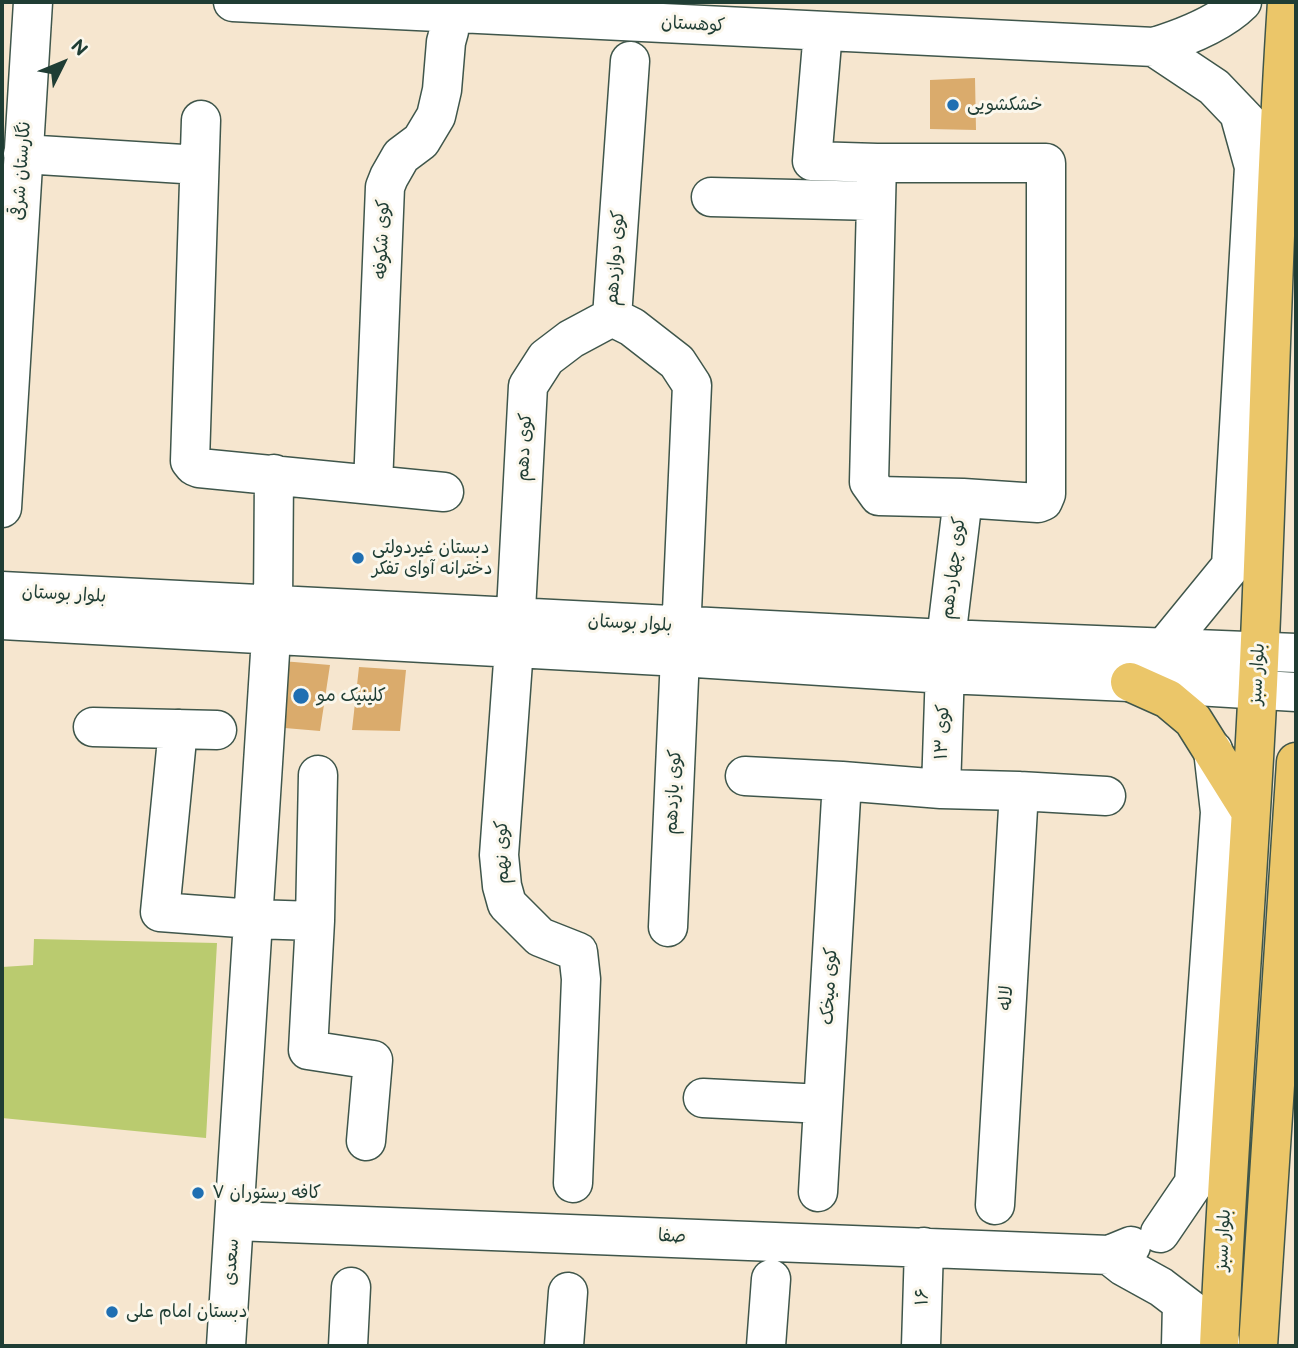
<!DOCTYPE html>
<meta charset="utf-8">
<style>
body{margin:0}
#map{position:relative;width:1298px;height:1348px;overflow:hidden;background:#f6e6cf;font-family:"Balsamiq Sans",sans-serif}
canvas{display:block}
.frame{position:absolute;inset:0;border:4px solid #1f3d34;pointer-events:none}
.north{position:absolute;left:28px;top:28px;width:70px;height:70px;-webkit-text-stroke:5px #fbf7ec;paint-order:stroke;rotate:47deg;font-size:19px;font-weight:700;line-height:28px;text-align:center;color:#1f3d34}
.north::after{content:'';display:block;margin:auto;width:24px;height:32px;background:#1f3d34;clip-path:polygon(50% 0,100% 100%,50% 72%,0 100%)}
</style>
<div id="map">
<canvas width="1298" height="1348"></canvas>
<div class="frame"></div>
<div class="north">N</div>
</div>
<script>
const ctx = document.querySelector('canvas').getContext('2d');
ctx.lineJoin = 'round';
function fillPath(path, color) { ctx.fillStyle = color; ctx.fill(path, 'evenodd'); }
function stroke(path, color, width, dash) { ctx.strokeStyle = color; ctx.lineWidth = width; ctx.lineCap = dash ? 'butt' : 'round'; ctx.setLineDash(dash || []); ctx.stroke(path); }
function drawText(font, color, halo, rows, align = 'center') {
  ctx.font = font + ' "Balsamiq Sans","Playpen Sans Arabic",sans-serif'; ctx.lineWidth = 6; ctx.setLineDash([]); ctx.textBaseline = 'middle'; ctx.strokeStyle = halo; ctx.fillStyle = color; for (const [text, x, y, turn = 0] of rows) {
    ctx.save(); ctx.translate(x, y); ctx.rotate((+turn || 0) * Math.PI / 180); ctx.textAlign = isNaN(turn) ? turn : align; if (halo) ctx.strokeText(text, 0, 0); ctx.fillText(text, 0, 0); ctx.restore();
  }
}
const green = new Path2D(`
 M34 939 217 943 206 1138 2 1118V967L33 965Z`);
const building = new Path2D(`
 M975 78 976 130 930 129V80Z
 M282 661 330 665 320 731 273 727Z
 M359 667 406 670 400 731 352 730Z`);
const minor = new Path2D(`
 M233 2 1154 47C1183 38 1220 24 1242 2
 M823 31 812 161 877 163H1046V494L1043 501 1038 503 963 498 879 496 869 482 877 163
 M1154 47 1214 87 1257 132
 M201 120 190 461 194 466 199 468 444 492
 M23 154 199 165
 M711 197 876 201
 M612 317 632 327 677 362 692 385 668 927
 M612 317 630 61
 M373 485 385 187 389 177 401 156 421 141 436 116 442 90 446 42 449 31 447 12
 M2 508 33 2
 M2 591 946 639 1296 653
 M2 620 680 657 945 674 1130 682 1296 692
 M1164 648 1231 566 1254 167 1239 113
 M93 727 217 730
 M178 729 160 912 253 919 315 921
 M318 775 315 921 308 1050 373 1060 366 1141
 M745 776 842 781 941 789 1019 791 1106 796
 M941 789 946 639 963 498
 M703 1098 823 1104
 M573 1183 581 979 578 952 540 937 507 904 502 886 499 855 514 648 528 386 546 358 571 339 612 317
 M818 1192 842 781
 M995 1205 1019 791
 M235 1221 1109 1255
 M1160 1233 1194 1183 1220 812 1213 750
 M1131 1246 1109 1255 1123 1266 1161 1287 1203 1319 1220 1341
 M226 1346 273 606 274 474
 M348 1346 351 1287
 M564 1346 568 1292
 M766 1346 771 1279
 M921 1346 924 1247
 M1181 1346 1182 1304`);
const major = new Path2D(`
 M1130 682 1168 699 1193 720 1250 811
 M1219 1346C1229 1125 1247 905 1258 684 1269 457 1272 229 1287 2
 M1258 1346 1296 762`);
const markers = [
 [953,105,7,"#1f6fb2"],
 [358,558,7,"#1f6fb2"],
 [301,696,9,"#1f6fb2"],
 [198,1193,7,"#1f6fb2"],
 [112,1312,7,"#1f6fb2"]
];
const streetNames = [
 ["کوهستان",693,25,3],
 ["نگارستان شرقی",22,171,-86],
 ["کوی شکوفه",383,239,-88],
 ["کوی دوازدهم",616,258,-86],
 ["کوی دهم",525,447,-87],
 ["کوی چهاردهم",954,568,-83],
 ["بلوار بوستان",64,595,3],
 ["بلوار بوستان",630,624,3],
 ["بلوار سبز",1258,674,-87],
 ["کوی ۱۳",943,732,-88],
 ["کوی یازدهم",674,792,-87],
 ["کوی نهم",503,852,-91],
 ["کوی میخک",830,986,-87],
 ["لاله",1007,998,-87],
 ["صفا",672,1237,2],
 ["بلوار سبز",1224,1240,-87],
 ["سعدی",232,1262,-86],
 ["۱۶",923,1297,-88]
];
const poiNames = [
 ["خشکشویی",967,105],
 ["دبستان غیردولتی",372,548],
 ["دخترانه آوای تفکر",372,569],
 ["کلینیک مو",317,696],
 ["کافه رستوران ۷",212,1193],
 ["دبستان امام علی",126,1312]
];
fillPath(green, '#bacb6f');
fillPath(building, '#daab6c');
stroke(minor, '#3f564b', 41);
stroke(major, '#3f564b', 41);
stroke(minor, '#fff', 38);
stroke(major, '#ebc669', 38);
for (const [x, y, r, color] of markers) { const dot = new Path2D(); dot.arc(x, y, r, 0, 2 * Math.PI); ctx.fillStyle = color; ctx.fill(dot); stroke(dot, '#fbf7ec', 2.5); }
drawText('18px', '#1f3d34', '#fbf7ec', streetNames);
drawText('18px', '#1f3d34', '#fbf7ec', poiNames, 'left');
</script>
